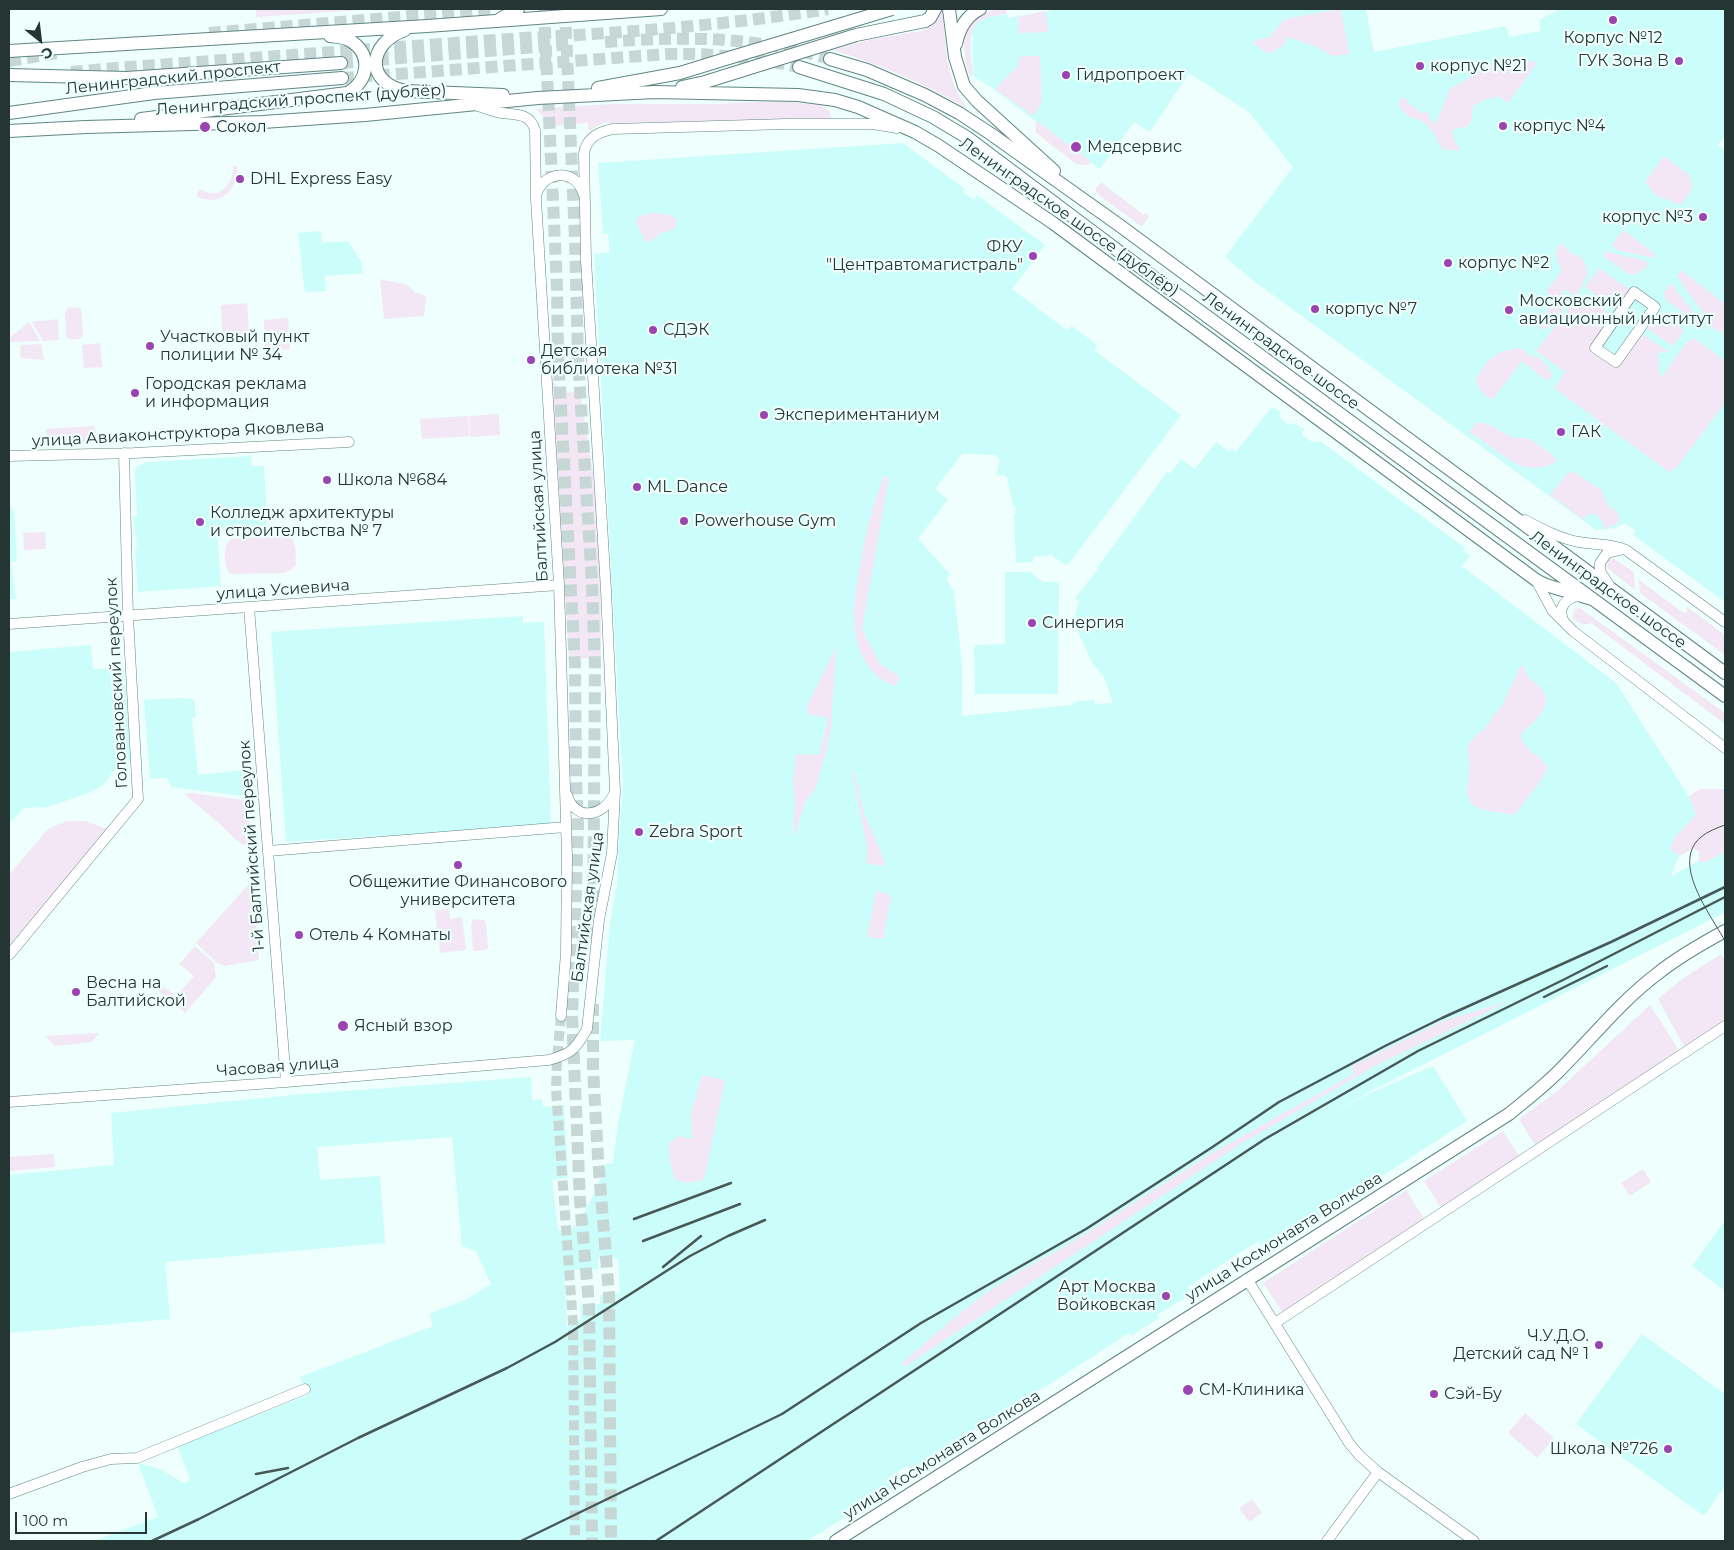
<!DOCTYPE html>
<meta charset="utf-8">
<style>
body{margin:0}
#map{position:relative;width:1734px;height:1550px;overflow:hidden;background:#eefffd;font-family:Montserrat,sans-serif}
canvas{display:block}
.frame{position:absolute;inset:0;border:10px solid #253534;pointer-events:none}
.north{position:absolute;left:15px;top:15px;width:50px;height:50px;-webkit-text-stroke:4px #eefffd;paint-order:stroke;rotate:151deg;font-size:14px;font-weight:700;line-height:20px;text-align:center;color:#253534}
.north::after{content:'';display:block;margin:auto;width:18px;height:22px;background:#253534;clip-path:polygon(50% 0,100% 100%,50% 72%,0 100%)}
.scale{position:absolute;left:15px;top:1512px;width:132px;height:22px;box-sizing:border-box;border:2px solid #253534;border-top:0;padding-left:6px;font-size:15px;line-height:18px;white-space:nowrap;color:#253534;-webkit-text-stroke:4px #eefffd;paint-order:stroke}
</style>
<div id="map">
<canvas width="1734" height="1550"></canvas>
<div class="frame"></div>
<div class="north">С</div>
<div class="scale">100 m</div>
</div>
<script>
const ctx = document.querySelector('canvas').getContext('2d');
ctx.lineJoin = 'round';
function fillPath(path, color) { ctx.fillStyle = color; ctx.fill(path, 'evenodd'); }
function stroke(path, color, width, dash) { ctx.strokeStyle = color; ctx.lineWidth = width; ctx.lineCap = dash ? 'butt' : 'round'; ctx.setLineDash(dash || []); ctx.stroke(path); }
function drawText(font, color, halo, rows, align = 'center') {
  ctx.font = font + ' Montserrat,sans-serif'; ctx.lineWidth = 4.5; ctx.setLineDash([]); ctx.textBaseline = 'middle'; ctx.strokeStyle = halo; ctx.fillStyle = color; for (const [text, x, y, turn = 0] of rows) {
    ctx.save(); ctx.translate(x, y); ctx.rotate((+turn || 0) * Math.PI / 180); ctx.textAlign = isNaN(turn) ? turn : align; if (halo) ctx.strokeText(text, 0, 0); ctx.fillText(text, 0, 0); ctx.restore();
  }
}
const built = new Path2D(`
 M1060 9H1366L1374 52 1506 26 1509 37 1541 31 1539 20 1560 9H1725V136L1718 145 1725 150V602L1633 535 1636 531 1629 526 1624 523 1616 528 1596 530 1251 279 1225 257 1293 167 1249 112 1189 73 1150 132 1134 122 1100 169 989 86 973 76 972 30 977 22 988 17 1007 14 1008 18Z
 M903 143 965 189 963 192 974 200 977 195 1045 245 1012 289 1067 330 1072 326 1084 335 1097 345 1094 350 1181 415 1067 566 1051 555 1033 557V562L1016 563 1014 514 1016 513 1015 506H1013L1007 476 996 475 1000 461 996 455 962 454 935 489 948 499 918 539 950 574 946 579 954 592 962 664V716L1071 705 1077 701 1095 700V704L1113 703 1104 677 1093 664 1077 630 1075 613 1078 608 1076 607 1080 602 1075 598 1098 569 1097 568 1167 472 1170 474 1181 459 1195 469 1216 442 1230 452 1232 449 1236 452 1270 409 1274 407 1280 412 1279 417 1289 425 1294 423 1304 429 1302 435 1312 442 1320 441 1465 548 1463 551 1470 556 1462 566 1616 683 1704 820 1689 830 1671 876 1725 847V912L1369 1092 1328 1116 1368 1094 1433 1066 1467 1121 1265 1252 1258 1241 1188 1287 1191 1294 1157 1315 1159 1318 1131 1336 1129 1333 1047 1386 1022 1399 910 1471 907 1466 894 1474 889 1478 895 1486 807 1541H94L158 1517 138 1463 160 1469 185 1484 190 1478 177 1446 308 1395 300 1377 433 1326 429 1314 467 1299 491 1284 476 1251 462 1246 452 1137 317 1147 320 1180 380 1176 385 1243 165 1262 170 1319 9 1333V1175L114 1165 111 1113 293 1095 531 1077 532 1100 542 1099 543 1107 564 1105 568 1178 552 1180 558 1230 570 1231 581 1219 599 1183 606 1164 613 1163 618 1124 635 1040 600 1041 610 923 617 884 619 836 623 789 594 254 610 252 608 234H603L598 163ZM618 1258 620 1293 600 1295V1304L580 1305 581 1320 567 1327 564 1271 598 1269V1259Z
 M321 231 322 243 348 241 361 261 363 273 325 276 326 291 305 292 298 233Z
 M251 456 252 466H264L268 537 259 527 217 530 221 586 138 592 135 550 137 546 133 516H137L135 473 137 466 148 462Z
 M9 503 14 512 17 561 11 562 16 599H9Z
 M1005 572H1030L1043 582H1059L1058 694H975L974 645 1005 644Z
 M523 616V623L544 622 551 825 286 842 271 632Z
 M91 645 93 669 124 668 131 760 120 763 104 784 91 792 48 807 24 808 12 821 9 818V652Z
 M179 698 194 699 196 717 192 718 198 775 244 770 245 796 171 787 167 778 150 779 144 700Z
 M1725 1220V1291L1692 1266Z
 M1642 1334 1725 1394V1486L1704 1516 1576 1424Z`);
const green = new Path2D(`
 M256 9H377L256 17Z
 M938 9H942C946 43 945 81 968 109 925 83 880 65 833 50L869 40 921 31C932 27 935 20 938 9Z
 M1001 9H1006L1007 14C999 15 990 16 983 19 964 28 972 57 973 74L971 77C966 70 966 62 965 54 961 25 974 13 1001 9Z
 M1341 9 1349 54 1332 56 1315 46 1287 37 1283 46 1268 54 1252 42 1269 37 1285 19Z
 M1045 11 1049 32 1019 33 1018 17Z
 M1022 56H1040L1042 101 1034 116 995 89 1017 67 1019 59Z
 M1527 60 1537 63 1508 103 1498 96 1492 99 1488 98 1473 106 1472 119 1468 126 1452 130 1453 138 1461 150H1444L1438 142 1434 133 1424 122 1408 116 1399 107 1400 99 1405 97 1409 103 1421 113 1428 112 1431 122 1437 121 1450 89 1495 63 1505 64 1509 69 1517 62Z
 M776 101 820 105 830 111 831 119 804 118 741 121 606 123 601 124 589 131 588 123 547 126 545 119 536 109 609 104H718Z
 M1037 121 1084 156 1091 162 1087 165 1076 164 1036 133 1035 123Z
 M1664 156 1689 175 1693 187 1681 205 1655 195 1645 182Z
 M233 166H237C239 190 220 208 196 196L200 189C219 201 234 185 233 166Z
 M1101 182 1144 215 1145 213 1149 216 1142 227 1100 196 1095 190Z
 M654 213 670 215 677 220 675 229 661 233 654 239 646 243 636 223 639 216Z
 M1623 230 1656 255 1654 258 1617 250 1612 245Z
 M1562 243 1572 255H1578L1584 261 1588 273 1579 292 1574 296 1566 290 1562 292 1564 296 1570 299 1551 326 1544 330 1537 323 1550 307 1554 298 1547 293 1549 287 1562 271C1558 261 1551 249 1562 243Z
 M1606 251 1646 261 1648 265 1646 268 1632 276 1603 256Z
 M1599 268 1634 293 1620 312 1585 287Z
 M1681 270 1725 304 1724 332 1716 331 1677 276Z
 M380 279 408 285 415 292 426 296 424 316 384 319Z
 M1671 283 1708 331 1665 299 1664 292Z
 M1583 295 1616 318 1595 347 1616 362 1638 331 1669 352 1657 353C1660 362 1657 370 1661 378L1687 342 1694 338 1725 361V403L1678 466 1669 472 1554 388 1565 372 1536 351 1579 296Z
 M247 303 250 342 223 344 221 305Z
 M69 307 81 308 83 334V337C78 340 72 340 67 338L66 335 65 312Z
 M1654 309 1684 330 1673 346 1642 325Z
 M288 318 290 349 265 351 264 320Z
 M58 319 59 340 43 341 32 322Z
 M29 322 40 341 9 342V338Z
 M100 343 102 367 84 368 82 345Z
 M41 344 44 360 21 358 20 345Z
 M1517 348 1523 349 1529 356 1539 357 1548 367 1552 375 1549 380 1544 379 1522 361 1493 399C1482 395 1479 391 1476 379L1486 363 1500 352Z
 M552 380C560 391 567 393 580 392L595 485 600 558 601 658 569 659Z
 M499 414 500 435 470 437 469 416Z
 M468 416 469 436 422 439 420 419Z
 M1475 423H1486L1511 437 1530 439 1554 456 1557 461C1546 469 1527 470 1515 463 1500 455 1485 441 1469 432Z
 M95 426 96 442 47 444 46 429Z
 M1573 471 1601 490 1607 504 1617 512 1620 520C1616 525 1611 527 1604 528L1602 521 1596 514H1589L1583 519 1550 495 1567 474Z
 M884 476 889 477 862 629 880 664 900 677 895 686C890 683 883 681 878 677 846 647 853 603 860 565 865 534 873 505 884 476Z
 M45 532 46 549 24 550 23 533Z
 M285 535C299 540 295 553 296 566L285 573 230 574C224 565 221 545 232 539Z
 M1613 558 1634 572 1635 590 1607 568 1608 561Z
 M1639 580 1684 613H1687L1686 606 1725 635V655L1640 593Z
 M1580 608 1725 713V724L1591 623C1584 626 1580 623 1573 619V614L1575 609Z
 M836 647 831 728 826 752 815 790 806 800 795 834 793 833 795 800 793 783 796 754 819 755 828 718 808 714 807 706Z
 M1524 665C1527 682 1533 678 1542 690 1555 707 1532 723 1522 733L1521 738 1528 749 1539 757 1548 767 1542 779 1516 813 1512 815C1502 812 1490 812 1481 809 1462 802 1468 786 1469 772 1470 764 1469 756 1467 748L1474 737 1485 729 1495 713 1502 706 1520 668Z
 M852 771H854L864 813 885 862V866L866 863 867 846Z
 M1700 789H1725V851L1706 862H1699V852L1693 848 1680 856 1670 849 1674 838 1696 815 1689 796Z
 M191 793 244 800 250 807 248 843 244 845 236 840 220 824 184 794Z
 M66 821H85L107 829 9 946V875L48 829Z
 M248 885 253 889 259 960 225 966 216 962 196 943Z
 M876 891 888 894 891 897 883 939 867 937Z
 M449 908 450 919 462 917 466 950 440 953 435 911Z
 M475 919 484 920 486 923 488 947 486 950 474 951 473 948 471 925 472 921Z
 M195 946 214 963 216 977 185 1013 157 990 161 985 176 996 194 976 179 964Z
 M1721 954 1725 961V1023L1685 1048 1658 999 1682 979Z
 M1512 1000 1375 1066 1239 1145 904 1367 902 1363 953 1319 985 1294 1025 1268 1066 1246 1212 1153 1354 1074 1352 1066 1441 1022Z
 M1650 1005 1680 1052 1536 1147 1519 1119 1555 1093Z
 M99 1033 92 1042 55 1046 45 1036Z
 M702 1075 725 1080 704 1180 687 1183 676 1180C670 1167 669 1157 669 1143L679 1136 692 1139 691 1114Z
 M1503 1131 1521 1159 1442 1209 1424 1181Z
 M54 1154 55 1167 9 1171V1157Z
 M1643 1169 1651 1182 1630 1196 1621 1183Z
 M1406 1190 1426 1222 1284 1314 1263 1283Z
 M1525 1413 1554 1438 1537 1458 1508 1433Z
 M1252 1499 1262 1513 1249 1522 1239 1508Z`);
const minorTunnel = new Path2D(`
 M561 1016 557 1059 556 1090 573 1324 575 1541`);
const majorTunnel = new Path2D(`
 M544 9 557 287 558 353 575 665 576 778 578 824 572 1015 580 1201 589 1305 592 1541
 M565 9 575 239 578 357 592 584 595 665 593 939
 M209 33 495 9
 M605 42C686 36 752 36 830 59
 M9 61 62 52
 M341 63 573 44
 M71 72 116 68 522 38C624 33 727 25 828 9
 M342 78 668 54C713 53 755 58 799 67
 M593 1004V1068L598 1158 609 1294 611 1541`);
const minor = new Path2D(`
 M478 106C485 108 494 112 502 113 517 115 530 113 535 130L536 199 559 585 567 857 566 953 561 1016
 M536 196C542 171 575 167 583 193
 M1634 292 1655 307 1616 362 1595 348Z
 M9 456 134 453 349 442
 M1525 520C1542 529 1561 539 1579 542 1595 545 1611 543 1626 550L1725 622
 M1536 580 1552 610 1573 631 1725 748
 M1609 585 1600 571V563L1607 553 1620 550
 M249 607 286 1082
 M1564 622C1557 608 1565 598 1579 596
 M9 624 559 585
 M567 795C576 822 603 817 614 794
 M268 851 566 827
 M9 955 138 799 128 616 124 453
 M9 1102 286 1082 549 1060C571 1054 576 1049 587 1029L599 920 612 853 615 791 606 590 586 260 584 154C586 138 598 132 613 129L786 124H873L897 128
 M1247 1279 1349 1443 1360 1456 1378 1472 1474 1541
 M1275 1323 1725 1026
 M9 1494 82 1467 111 1459 137 1458 305 1389
 M1327 1541 1378 1472`);
const major = new Path2D(`
 M949 9 955 57 964 86 977 101 1054 171
 M500 19 518 9
 M405 30C368 43 364 83 406 91L503 95
 M956 44C959 29 966 16 980 9
 M9 51 427 26 661 9
 M830 59 867 70 925 95 959 113 991 134 1119 225 1725 673
 M799 67 884 94 933 117 968 138 1137 265 1725 696
 M9 75 127 78 341 63
 M682 87 705 82 856 35 925 21 930 18 935 9
 M598 88 680 73 732 57
 M9 113 154 93 342 78
 M141 119 347 93C369 82 373 53 349 40 344 37 336 37 330 36
 M9 131 86 127 263 122 365 115 538 98 655 92 798 95 835 100 858 107 915 132 939 146 1053 223 1536 580 1546 585 1592 599
 M836 1541 1509 1114C1526 1100 1543 1087 1559 1071 1591 1039 1620 1002 1657 974 1678 957 1701 944 1725 931`);
const tram = new Path2D(`
 M1725 825C1717 828 1708 831 1701 837 1670 863 1711 915 1725 941`);
const rail = new Path2D(`
 M1544 997 1607 966
 M634 1219 731 1183
 M643 1241 740 1204
 M663 1267 701 1236
 M256 1474 288 1468
 M152 1541 199 1519 358 1438 507 1368 555 1342 690 1256 728 1236 765 1220
 M521 1541 782 1414 921 1323 1086 1229 1211 1148 1279 1102 1385 1046 1442 1018 1611 942 1725 887
 M656 1541 1265 1139 1418 1051 1565 979 1725 897`);
const majorBridge = new Path2D(`
 M732 57 892 9`);
const markers = [
 [1613,20,5,"#9b44b1"],
 [1679,61,5,"#9b44b1"],
 [1420,66,5,"#9b44b1"],
 [1066,75,5,"#9b44b1"],
 [1503,126,5,"#9b44b1"],
 [205,127,6,"#9b44b1"],
 [1076,147,6,"#9b44b1"],
 [240,179,5,"#9b44b1"],
 [1703,217,5,"#9b44b1"],
 [1033,256,5,"#9b44b1"],
 [1448,263,5,"#9b44b1"],
 [1315,309,5,"#9b44b1"],
 [1509,310,5,"#9b44b1"],
 [653,330,5,"#9b44b1"],
 [150,346,5,"#9b44b1"],
 [531,360,5,"#9b44b1"],
 [135,393,5,"#9b44b1"],
 [764,415,5,"#9b44b1"],
 [1561,432,5,"#9b44b1"],
 [327,480,5,"#9b44b1"],
 [637,487,5,"#9b44b1"],
 [684,521,5,"#9b44b1"],
 [200,522,5,"#9b44b1"],
 [1032,623,5,"#9b44b1"],
 [639,832,5,"#9b44b1"],
 [458,865,5,"#9b44b1"],
 [299,935,5,"#9b44b1"],
 [76,992,5,"#9b44b1"],
 [343,1026,6,"#9b44b1"],
 [1166,1296,5,"#9b44b1"],
 [1599,1345,5,"#9b44b1"],
 [1188,1390,6,"#9b44b1"],
 [1434,1394,5,"#9b44b1"],
 [1668,1449,5,"#9b44b1"]
];
const poiNames = [
 ["Корпус №12",1613,38,"center"],
 ["ГУК Зона В",1669,61,"right"],
 ["корпус №21",1430,66],
 ["Гидропроект",1076,75],
 ["корпус №4",1513,126],
 ["Сокол",216,127],
 ["Медсервис",1087,147],
 ["DHL Express Easy",250,179],
 ["корпус №3",1693,217,"right"],
 ["ФКУ",1023,247,"right"],
 ["\"Центравтомагистраль\"",1023,265,"right"],
 ["корпус №2",1458,263],
 ["Московский",1519,301],
 ["авиационный институт",1519,319],
 ["корпус №7",1325,309],
 ["СДЭК",663,330],
 ["Участковый пункт",160,337],
 ["полиции № 34",160,355],
 ["Детская",541,351],
 ["библиотека №31",541,369],
 ["Городская реклама",145,384],
 ["и информация",145,402],
 ["Экспериментаниум",774,415],
 ["ГАК",1571,432],
 ["Школа №684",337,480],
 ["ML Dance",647,487],
 ["Колледж архитектуры",210,513],
 ["и строительства № 7",210,531],
 ["Powerhouse Gym",694,521],
 ["Синергия",1042,623],
 ["Zebra Sport",649,832],
 ["Общежитие Финансового",458,882,"center"],
 ["университета",458,900,"center"],
 ["Отель 4 Комнаты",309,935],
 ["Весна на",86,983],
 ["Балтийской",86,1001],
 ["Ясный взор",354,1026],
 ["Арт Москва",1156,1287,"right"],
 ["Войковская",1156,1305,"right"],
 ["Ч.У.Д.О.",1589,1336,"right"],
 ["Детский сад № 1",1589,1354,"right"],
 ["СМ-Клиника",1199,1390],
 ["Сэй-Бу",1444,1394],
 ["Школа №726",1658,1449,"right"]
];
const streetNames = [
 ["Ленинградский проспект",173,78,-6],
 ["Ленинградский проспект (дублёр)",301,100,-4],
 ["Ленинградское шоссе (дублёр)",1069,217,35],
 ["Ленинградское шоссе",1281,351,36],
 ["улица Авиаконструктора Яковлева",178,434,-3],
 ["Балтийская улица",539,506,-93],
 ["улица Усиевича",283,590,-4],
 ["Ленинградское шоссе",1608,590,36],
 ["Головановский переулок",117,683,-93],
 ["1-й Балтийский переулок",252,846,-94],
 ["Балтийская улица",588,907,-82],
 ["Часовая улица",278,1067,-4],
 ["улица Космонавта Волкова",1284,1237,-32],
 ["улица Космонавта Волкова",942,1455,-32]
];
fillPath(built, '#cbfefa');
fillPath(green, '#f3e7f6');
stroke(minorTunnel, '#c6d7d5', 10, [10, 5]);
stroke(majorTunnel, '#c6d7d5', 12, [12, 6]);
stroke(minor, '#608683', 11);
stroke(major, '#608683', 14);
stroke(minor, '#fff', 10);
stroke(major, '#fff', 12);
stroke(tram, '#485857', 1);
stroke(rail, '#485857', 2.5);
stroke(majorBridge, '#608683', 14, []);
stroke(majorBridge, '#fff', 12);
for (const [x, y, r, color] of markers) { const dot = new Path2D(); dot.arc(x, y, r, 0, 2 * Math.PI); ctx.fillStyle = color; ctx.fill(dot); stroke(dot, '#eefffd', 2); }
drawText('16px', '#253534', '#eefffd', poiNames, 'left');
drawText('16px', '#253534', '#eefffd', streetNames);
</script>
